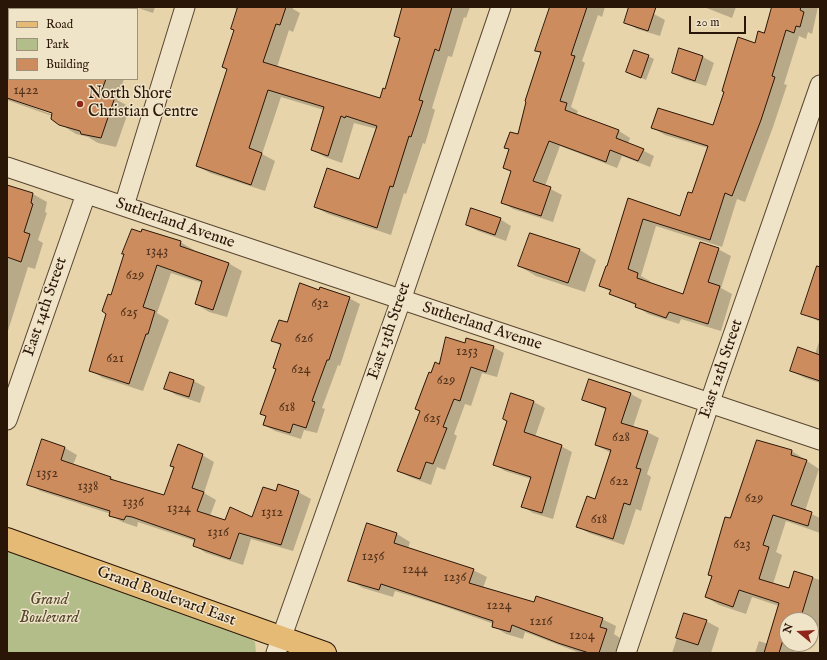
<!DOCTYPE html>
<style>
body{margin:0}
#map{position:relative;width:827px;height:660px;overflow:hidden;background:#e7d4aa;font-family:"IM FELL English",serif}
canvas{display:block}
.frame{position:absolute;inset:0;border:8px solid #2a1607;pointer-events:none}
.legend{position:absolute;left:8px;top:8px;width:130px;height:72px;box-sizing:border-box;background:#efe3c8;border:1px solid #a0917b;margin:0;padding:5px 7px;list-style:none;font-size:12px;color:#2a1607}
.legend li{display:flex;align-items:center;gap:8px;height:20px}
.legend b{width:20px;border:1px solid #a0917b}
.north{position:absolute;left:779px;top:612px;width:40px;height:40px;box-sizing:border-box;background:#efe3c8;border:1px solid #a0917b;border-radius:50%;rotate:288deg;font-size:11px;font-weight:700;line-height:16px;text-align:center;color:#2a1607}
.north::after{content:'';display:block;margin:auto;width:14px;height:18px;background:#8f2418;clip-path:polygon(50% 0,100% 100%,50% 72%,0 100%)}
.scale{position:absolute;left:689px;top:16px;width:57px;height:18px;box-sizing:border-box;border:2px solid #2a1607;border-top:0;padding-left:5px;font-size:12px;line-height:14px;white-space:nowrap;color:#2a1607;-webkit-text-stroke:3px #efe3c8;paint-order:stroke}
</style>
<div id="map">
<canvas width="827" height="660"></canvas>
<div class="frame"></div>
<ul class="legend">
<li><b style="height:5px;background:#e4ba75"></b>Road</li>
<li><b style="height:11px;background:#b3bd8a"></b>Park</li>
<li><b style="height:11px;background:#cd8c5e"></b>Building</li>
</ul>
<div class="north">N</div>
<div class="scale">20 m</div>
</div>
<script>
const ctx = document.querySelector('canvas').getContext('2d');
ctx.lineJoin = 'round';
function fillPath(path, color) { ctx.fillStyle = color; ctx.fill(path, 'evenodd'); }
function stroke(path, color, width, dash) { ctx.strokeStyle = color; ctx.lineWidth = width; ctx.lineCap = dash ? 'butt' : 'round'; ctx.setLineDash(dash || []); ctx.stroke(path); }
function drawText(font, color, halo, rows, align = 'center') {
  ctx.font = font + ' "IM FELL English",serif'; ctx.lineWidth = 3; ctx.setLineDash([]); ctx.textBaseline = 'middle'; ctx.strokeStyle = halo; ctx.fillStyle = color; for (const [text, x, y, turn = 0] of rows) {
    ctx.save(); ctx.translate(x, y); ctx.rotate((+turn || 0) * Math.PI / 180); ctx.textAlign = isNaN(turn) ? turn : align; if (halo) ctx.strokeText(text, 0, 0); ctx.fillText(text, 0, 0); ctx.restore();
  }
}
const green = new Path2D(`
 M7 551 242 632 255 642 256 653H7Z`);
const shadow = new Path2D(`
 M135 7H155L153 13Z
 M233 7H293V9L300 13 293 32 289 30 277 67 380 99 386 91 401 39 395 36 411 7H470L466 18 464 17 452 57 448 56 432 108 435 110 425 144 423 143 406 194 404 193 391 235 328 214 315 207 360 180 377 129 354 123 342 163 325 157 312 150 324 110 281 97 262 154 275 161 265 191 210 173 197 166 228 70 238 10Z
 M551 7H611H605L602 17 598 15 582 61 585 63 571 107 578 111 576 115 619 131 630 138 628 143 654 156 650 167 622 156 617 168 560 146 545 186 562 195 553 222 513 209 502 202 512 172 504 167 509 149 505 147 518 135 541 53 536 50Z
 M630 7 654 14 665 20 660 36 637 29 625 22Z
 M704 7H736L732 18Z
 M773 7H818L812 34 808 32 806 39 799 36 784 84 787 85 773 127 745 202 737 199 722 247 656 226 641 276 650 281 649 283 683 295 718 249 731 256 721 288 732 294 721 331 681 319 679 324 648 314 637 306 611 293V292L600 285 608 268 628 200 681 217 692 194 708 148 665 135 653 128 713 126 756 44 764 34Z
 M9 12V79H124L117 100 130 107 116 147 98 143 88 137 76 134 60 124 52 116 7 100V98L56 116 57 114 7 96V18Z
 M648 56 654 59 646 80 627 72Z
 M703 57 714 63 706 86 684 79 673 73Z
 M7 186 33 194 47 202 45 212 47 213 38 240 43 243 35 269 28 267 7 334Z
 M500 219 511 226 506 241 478 231 467 225Z
 M531 234 580 250 596 260 585 292 536 276 519 266Z
 M180 242 194 250V251L228 263 242 271 227 317 209 312 196 304 202 283 171 273 157 313 169 320 143 391 103 378 90 370 112 296Z
 M820 281V322L803 313Z
 M320 291 349 298 360 304 340 366 338 365 322 408 325 409 317 433 304 430 301 439 275 431 264 425 267 417 262 414 277 370 274 368 281 346 272 340Z
 M820 339V383L805 378 791 371 815 354Z
 M466 344 493 347 504 353 497 377 482 373 471 406 465 404 454 434 457 436 445 470 437 467 431 485 410 477 399 471 421 411 432 375 439 365Z
 M590 380 631 394 642 400 633 427 647 432 659 438 647 474 651 477 641 511 636 509 624 545 589 533 578 527 596 500 611 453 596 445 607 410 583 400Z
 M194 381 205 387 200 403 176 395 165 388Z
 M534 402 545 408 535 437 561 446 572 452 553 519 533 513 522 506 531 479 505 471 494 464Z
 M65 448 77 455 73 465 111 478 120 483 165 497 202 455 214 462 204 493 216 500 210 516 226 521 252 518 276 492H298L311 499 293 551 251 539 243 565 206 553 194 545 195 541 138 522 137 527 122 522 110 515 111 514 40 491 28 484Z
 M792 451 819 469 805 511 820 518V533L786 521 776 552 782 555 773 584 789 589 794 572 820 580V627L814 625 812 634 811 620H787V644H797L794 653H755L759 641 768 644 779 606 752 597 746 614 719 605 706 597 712 576 709 575 730 520Z
 M397 534 410 542 408 548 473 570 487 577 483 588 535 603 584 613 585 612 602 619 616 626 614 634 620 638 615 653H580L525 632 523 639 506 634 493 626 494 624 440 605 395 591 393 597 363 588 349 580Z
 M685 614 706 621 719 628 711 653H672Z`);
const building = new Path2D(`
 M238 7H286L280 25 276 24 263 62 380 98 383 88 385 89 400 38 394 36 402 7H452L439 51 435 49 419 100 423 101 411 137 409 136 393 187 390 186 377 228 314 207 327 168 359 179 377 126 346 116 345 118 341 116 328 156 311 150 324 107 268 90 249 148 262 153 251 185 196 166 227 69 222 67 234 30 231 29Z
 M550 7H587L571 55 575 56 560 101 567 103 565 110 619 130 616 138 644 149 638 161 610 150 606 162 549 141 533 181 551 187 541 216 501 203 511 171 503 168 509 149 504 148 510 132 518 134 526 102 525 101 541 52 535 51Z
 M629 7H656L648 31 624 23Z
 M772 7H801L800 10 804 12 800 27 796 26 794 33 786 30 772 76 775 77 761 120 732 196 725 193 710 240 643 219 628 269 638 273 637 278 683 294 700 242 719 248 708 282 720 286 708 324 669 312 666 318 635 307 636 304 609 294 611 290 599 286 606 266H607L628 198 680 216 688 192 692 193 708 146 651 128 658 108 713 125 724 92 722 91 738 37 755 43 758 31 764 33Z
 M679 48 703 56 695 81 672 73Z
 M634 50 649 55 641 78 626 72Z
 M7 79H106L100 95 115 97 101 138 81 134 80 131 59 125 51 119 52 113 7 98Z
 M7 185 33 193 31 203 33 204 24 232 30 234 21 262 7 257Z
 M471 208 501 218 495 235 466 225Z
 M132 229 141 232 142 229 181 241 180 246 229 263 213 310 195 304 202 281 157 265 143 307 155 311 148 334H146L129 384 89 371 106 314 102 311 108 294 111 295 124 254H122Z
 M530 233 580 249 568 283 518 266Z
 M817 266 820 267V320L801 314Z
 M300 283 319 290 320 287 350 297 329 360H327L312 401 315 402 306 428 293 424 290 433 263 425 266 416 260 414 276 369 273 368 281 344 271 341 279 320 287 322Z
 M446 337 465 343 466 338 494 346 486 372 471 367 460 401 454 399 443 427 447 428 433 464 426 462 420 479 397 471 420 411 415 409 429 372 431 373 435 362 439 364Z
 M798 347 820 355V381L790 371Z
 M170 372 194 380 189 397 164 389Z
 M589 379 631 393 621 423 648 431 636 468 641 469 630 505 624 503 613 539 576 527 587 496 595 499 611 450 595 445 606 408 582 400Z
 M511 393 534 401 524 432 562 445 542 513 521 507 531 477 493 465 507 421 503 419Z
 M42 439 65 447 61 460 111 477 110 479 164 495 174 467 170 466 178 444 203 454 192 488 204 492 197 511 225 520 230 507 252 517 263 487 276 491 278 484 299 491 281 545 239 533 230 559 193 546 195 539 132 517 126 516 124 520 109 516 110 511 27 485Z
 M757 440 792 450 791 455 807 460 791 505 812 512 808 526 773 515 763 545 769 547 759 579 789 588 794 571 813 577 800 620H787V627L779 653H764L779 603 739 590 733 607 705 597 712 576 708 575 725 517 730 518Z
 M367 523 397 533 394 543 474 569 469 583 534 602 536 596 603 618 600 627 607 629 599 653H589L558 643 512 625 510 632 492 627 493 621 381 584 379 590 348 581Z
 M684 613 707 620 698 645 676 638Z`);
const minor = new Path2D(`
 M7 167 820 440
 M124 206 185 7
 M7 420 86 194
 M276 653 401 300 501 7
 M626 653 716 384 820 85`);
const major = new Path2D(`
 M7 539 325 653`);
const markers = [
 [80,104,4,"#8f2418"]
];
const numberNames = [
 ["1422",26,91],
 ["1343",157,252],
 ["629",135,276],
 ["632",320,304],
 ["625",129,313],
 ["626",304,339],
 ["1253",467,352],
 ["621",115,359],
 ["624",301,370],
 ["629",446,381],
 ["618",287,408],
 ["625",432,419],
 ["628",621,438],
 ["1352",47,474],
 ["622",619,482],
 ["1338",88,487],
 ["629",754,499],
 ["1336",133,503],
 ["1324",179,509],
 ["1312",272,513],
 ["618",599,520],
 ["1316",218,533],
 ["623",742,545],
 ["1256",373,557],
 ["1244",415,570],
 ["1236",455,578],
 ["1224",499,606],
 ["1216",541,622],
 ["1204",582,636]
];
const poiNames = [
 ["North Shore",88,95],
 ["Christian Centre",88,113]
];
const streetNames = [
 ["Sutherland Avenue",175,224,19],
 ["East 14th Street",46,307,-71],
 ["Sutherland Avenue",482,327,18],
 ["East 13th Street",390,331,-71],
 ["East 12th Street",722,369,-71],
 ["Grand Boulevard East",166,597,20]
];
const parkNames = [
 ["Grand",49,601],
 ["Boulevard",49,619]
];
fillPath(green, '#b3bd8a');
fillPath(shadow, '#0003');
fillPath(building, '#cd8c5e');
stroke(building, '#2a1607', 1);
stroke(minor, '#594630', 21);
stroke(major, '#2a1607', 24);
stroke(minor, '#efe3c8', 19);
stroke(major, '#e4ba75', 22);
for (const [x, y, r, color] of markers) { const dot = new Path2D(); dot.arc(x, y, r, 0, 2 * Math.PI); ctx.fillStyle = color; ctx.fill(dot); stroke(dot, '#efe3c8', 1.5); }
drawText('14px', '#53341d', null, numberNames);
drawText('16px', '#2a1607', '#efe3c8', poiNames, 'left');
drawText('16px', '#2a1607', '#efe3c8', streetNames);
drawText('italic 16px', '#53482e', '#efe3c8', parkNames);
</script>
